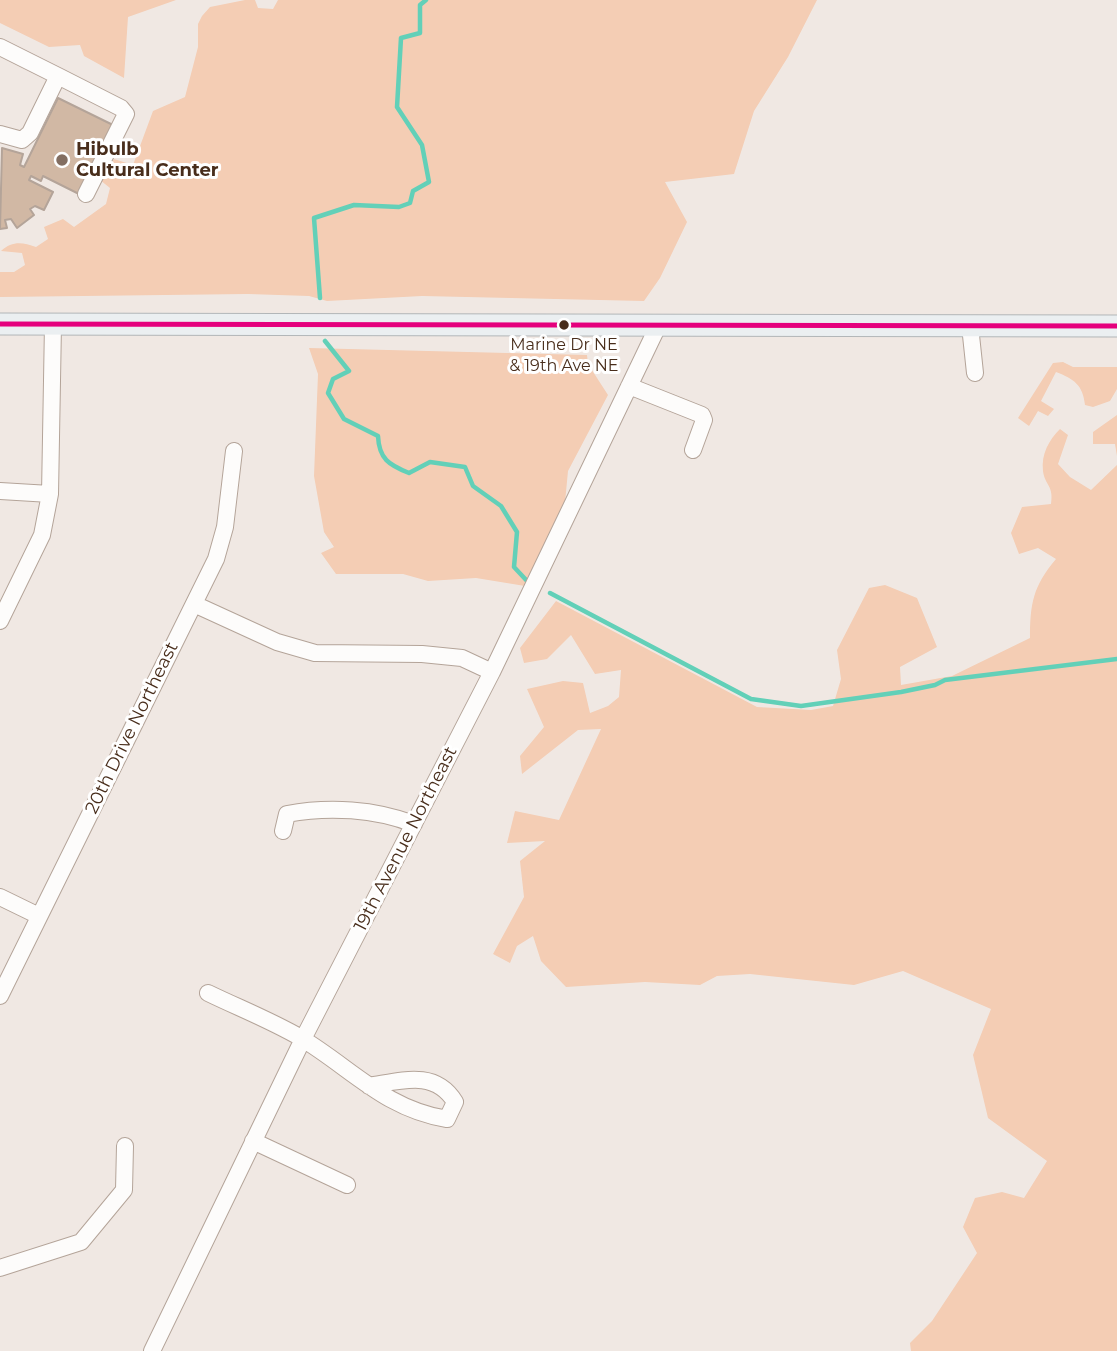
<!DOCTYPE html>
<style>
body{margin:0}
canvas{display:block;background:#f0e8e3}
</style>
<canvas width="1117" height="1351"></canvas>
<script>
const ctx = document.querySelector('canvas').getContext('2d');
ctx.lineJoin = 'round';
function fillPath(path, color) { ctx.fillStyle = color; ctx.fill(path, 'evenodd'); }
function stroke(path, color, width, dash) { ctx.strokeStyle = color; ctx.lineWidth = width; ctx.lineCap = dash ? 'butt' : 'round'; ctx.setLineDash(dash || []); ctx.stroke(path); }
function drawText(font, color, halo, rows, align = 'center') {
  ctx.font = font + ' Montserrat,sans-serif'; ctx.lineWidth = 6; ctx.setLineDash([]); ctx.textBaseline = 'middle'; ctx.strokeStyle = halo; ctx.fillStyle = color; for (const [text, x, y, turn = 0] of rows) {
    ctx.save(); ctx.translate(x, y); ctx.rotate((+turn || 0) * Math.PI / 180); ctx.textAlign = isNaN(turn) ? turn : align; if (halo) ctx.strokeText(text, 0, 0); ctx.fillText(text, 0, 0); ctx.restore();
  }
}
const green = new Path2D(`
 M0 0H176L128 17 124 78 84 56 80 45 49 47 0 23Z
 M245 0H255L258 8 273 9 278 0H817L788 57 754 111 734 174 665 182 687 222 660 278 644 301 422 296 327 301 309 296 248 294 0 297V272H14L25 265 22 253 1 251C12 241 22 242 36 247L48 239 44 227 63 219 74 227 106 204 110 188 100 180 114 159 133 165 153 111 185 97 198 47V24L202 16 210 7Z
 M309 348 587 355 588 364 608 395 568 471 564 513 525 586 476 578 428 581 403 574H336L321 553 334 547 324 532 314 476 318 374Z
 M1063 362 1073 367H1117V389L1110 401 1093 407 1085 405C1083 385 1074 379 1056 372L1041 401 1054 409 1048 416 1038 411 1029 426 1018 418 1053 363Z
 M1117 415V456L1115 444H1093V432Z
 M1060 429 1068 435 1058 464 1070 477 1091 490 1117 465V1351H911L910 1343 932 1321 977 1253 963 1227 975 1198 1002 1192 1024 1198 1047 1161 988 1118 973 1055 991 1009 903 971 854 985 750 974 717 976 700 985 645 982 566 987 541 961 533 936 517 946 510 963 493 954 524 897 520 861 545 841 507 843 515 811 559 820 601 729 578 730 522 774 520 756 544 727 527 689 563 681 583 683 590 713 608 706 619 697 621 670 595 674 571 635 547 659 524 663 520 648 556 601 757 707 811 710 833 706 841 679 837 650 869 588 885 585 917 598 937 647 900 667 901 685 952 676 1030 638C1030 604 1033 586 1056 559L1038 548 1019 554 1011 533 1022 507 1051 504C1054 485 1045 486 1043 471 1041 454 1049 440 1060 429Z`);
const stream = new Path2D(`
 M320 298 314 218 354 205 399 207 410 203 413 191 429 182 422 145 397 107 401 38 420 33V5L426 0
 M325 341 349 371 333 379 328 393 344 419 378 436C379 459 389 465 409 473L430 462 465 467 473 486 501 506 517 532 514 567 528 582
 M550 593 751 699 801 706 901 692 935 685 945 680 1117 659`);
const building = new Path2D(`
 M58 98 113 125 79 194 43 176 41 181 31 176 29 180 53 192 44 210 35 206 30 209 34 215 17 228 11 219 5 220 7 228 0 229 2 148 23 154 20 165 24 167Z`);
const minor = new Path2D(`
 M0 47 58 76 30 133 22 140 0 134
 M58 76 121 108 126 114 86 194
 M970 326 975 373
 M629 386 702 415 704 420 693 450
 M0 491 50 494
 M194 604 277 642 315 653 422 654 462 658 492 672
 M0 621 42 535 50 494 53 324
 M283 831 287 814C329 806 375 809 414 824
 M0 897 39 916
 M208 993C239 1008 272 1021 301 1038 351 1068 385 1109 447 1119L455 1102C435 1069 401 1081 369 1086
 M0 996 216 559 225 527 234 451
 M253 1141 347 1185
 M0 1268 81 1242 124 1190 125 1146
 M152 1351 303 1039 492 672 658 326`);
const major = new Path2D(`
 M0 324 1117 326`);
const bus1 = new Path2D(`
 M0 324 1117 326`);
const markers = [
 [62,160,7,"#836e61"],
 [564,325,6,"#482d1b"]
];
const busNames = [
 ["Marine Dr NE",564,345],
 ["& 19th Ave NE",564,366]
];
const poiNames = [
 ["Hibulb",76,150],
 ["Cultural Center",76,171]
];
const streetNames = [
 ["20th Drive Northeast",132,728,-64],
 ["19th Avenue Northeast",406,839,-63]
];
fillPath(green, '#f4cdb4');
stroke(stream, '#62d0b8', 4.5);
fillPath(building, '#d1b8a4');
stroke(building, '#b4a499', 2);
stroke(minor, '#b4a499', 18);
stroke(major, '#b2b6b8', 23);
stroke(minor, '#fdfcfb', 16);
stroke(major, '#ebeff1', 21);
stroke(bus1, '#e5007d', 5);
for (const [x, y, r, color] of markers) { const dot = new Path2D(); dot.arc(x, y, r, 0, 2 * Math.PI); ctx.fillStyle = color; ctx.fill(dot); stroke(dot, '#fff', 2.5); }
drawText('16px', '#482d1b', '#fff', busNames);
drawText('bold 18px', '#482d1b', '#fff', poiNames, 'left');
drawText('18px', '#482d1b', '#fff', streetNames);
</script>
